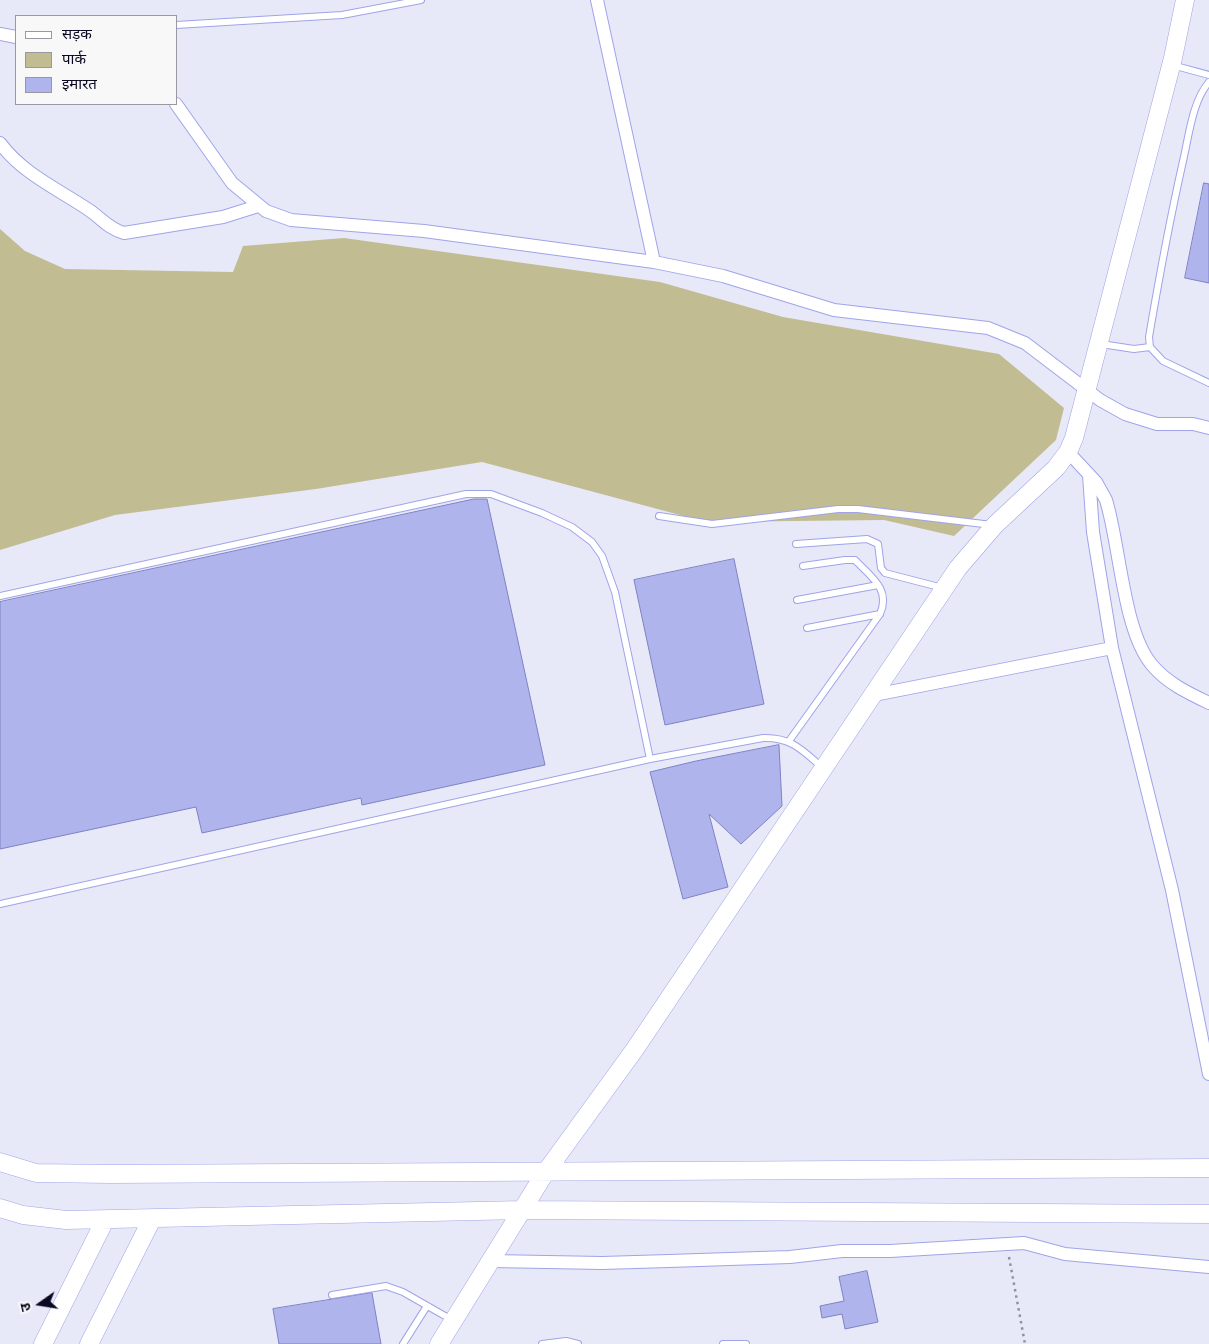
<!DOCTYPE html>
<meta charset="utf-8">
<style>
body{margin:0}
#map{position:relative;width:1209px;height:1344px;overflow:hidden;background:#e8e9f8;font-family:"Roboto Condensed","Noto Sans Devanagari",sans-serif}
canvas{display:block}
.legend{position:absolute;left:15px;top:15px;width:162px;height:90px;box-sizing:border-box;background:#f8f8f8;border:1px solid #9998a2;margin:0;padding:6px 9px;list-style:none;font-size:15px;color:#0a0921}
.legend li{display:flex;align-items:center;gap:10px;height:25px}
.legend b{width:25px;border:1px solid #9998a2}
.north{position:absolute;left:15px;top:1279px;width:50px;height:50px;-webkit-text-stroke:4px #f8f8f8;paint-order:stroke;rotate:257deg;font-size:14px;font-weight:700;line-height:20px;text-align:center;color:#0a0921}
.north::after{content:'';display:block;margin:auto;width:18px;height:22px;background:#0a0921;clip-path:polygon(50% 0,100% 100%,50% 72%,0 100%)}
</style>
<div id="map">
<canvas width="1209" height="1344"></canvas>
<ul class="legend">
<li><b style="height:6px;background:#fff"></b>सड़क</li>
<li><b style="height:14px;background:#c2bc92"></b>पार्क</li>
<li><b style="height:14px;background:#afb4ec"></b>इमारत</li>
</ul>
<div class="north">उ</div>
</div>
<script>
const ctx = document.querySelector('canvas').getContext('2d');
ctx.lineJoin = 'round';
function fillPath(path, color) { ctx.fillStyle = color; ctx.fill(path, 'evenodd'); }
function stroke(path, color, width, dash) { ctx.strokeStyle = color; ctx.lineWidth = width; ctx.lineCap = dash ? 'butt' : 'round'; ctx.setLineDash(dash || []); ctx.stroke(path); }
const green = new Path2D(`
 M0 229 25 251 65 269 233 272 243 246 344 238 660 282 783 317 999 354 1064 408 1056 440 954 536 884 520 706 522 482 462 316 489 115 515 0 550Z`);
const building = new Path2D(`
 M1204 183 1209 184V283L1185 278Z
 M474 499H487L545 765 362 805 361 798 202 833 196 807 0 849V602Z
 M734 559 764 704 665 725 634 580Z
 M779 745 782 806 741 844 709 814 728 887 683 899 650 772 696 761Z
 M867 1271 878 1322 845 1329 842 1314 822 1318 820 1306 844 1301 839 1277Z
 M372 1293 381 1344H279L273 1309Z`);
const path = new Path2D(`
 M1009 1257 1025 1344`);
const lane = new Path2D(`
 M176 25 342 15 421 0
 M1172 65 1209 75
 M1209 82C1192 102 1189 136 1183 161 1170 219 1159 278 1149 337L1150 347 1163 361 1209 383
 M1101 344 1134 349 1150 347
 M659 516 712 524 838 509H858L992 525
 M796 544 867 539 878 544 881 568 885 573 943 588
 M0 596 466 494H491L542 513 572 527 592 542 602 556 615 592 650 759
 M797 600 878 585
 M807 628 880 614
 M789 741 880 614C891 589 871 577 855 560H845L803 566
 M0 904 650 759 763 738C792 737 803 751 823 768
 M332 1295 386 1286 403 1292 452 1320
 M403 1344 427 1306
 M542 1344 566 1341 578 1344
 M723 1344H746`);
const street = new Path2D(`
 M597 0 654 262
 M0 34 16 37
 M176 104 232 183 266 211 291 220 424 231 654 262 723 276 834 310 988 328 1025 343 1100 400 1125 414 1157 424H1193L1209 428
 M0 143C23 174 58 189 89 210 101 218 109 229 124 233L223 217 258 206
 M1068 452 1096 482 1106 500C1120 545 1123 631 1152 665 1167 683 1188 693 1209 703
 M1089 475 1093 532 1112 648 1172 890 1209 1074
 M874 695 1112 648
 M491 1261 602 1263 669 1261 790 1257 842 1251H890L1024 1243 1065 1254 1209 1267`);
const secondary = new Path2D(`
 M0 1162 36 1173 111 1174 1209 1168
 M0 1208 23 1215 66 1220 523 1210 1209 1214
 M43 1344 105 1220
 M89 1344 152 1219
 M439 1344 545 1173 635 1049 958 568 995 525 1056 468 1068 452 1074 438 1173 58 1185 0`);
fillPath(green, '#c2bc92');
fillPath(building, '#afb4ec');
stroke(building, '#7e82c4', 1);
stroke(lane, '#9fa4e8', 8);
stroke(street, '#9fa4e8', 14);
stroke(secondary, '#9fa4e8', 19);
stroke(path, '#9191a3', 2.5, [2.5, 4]);
stroke(lane, '#fff', 6);
stroke(street, '#fff', 12);
stroke(secondary, '#fff', 18);
</script>
